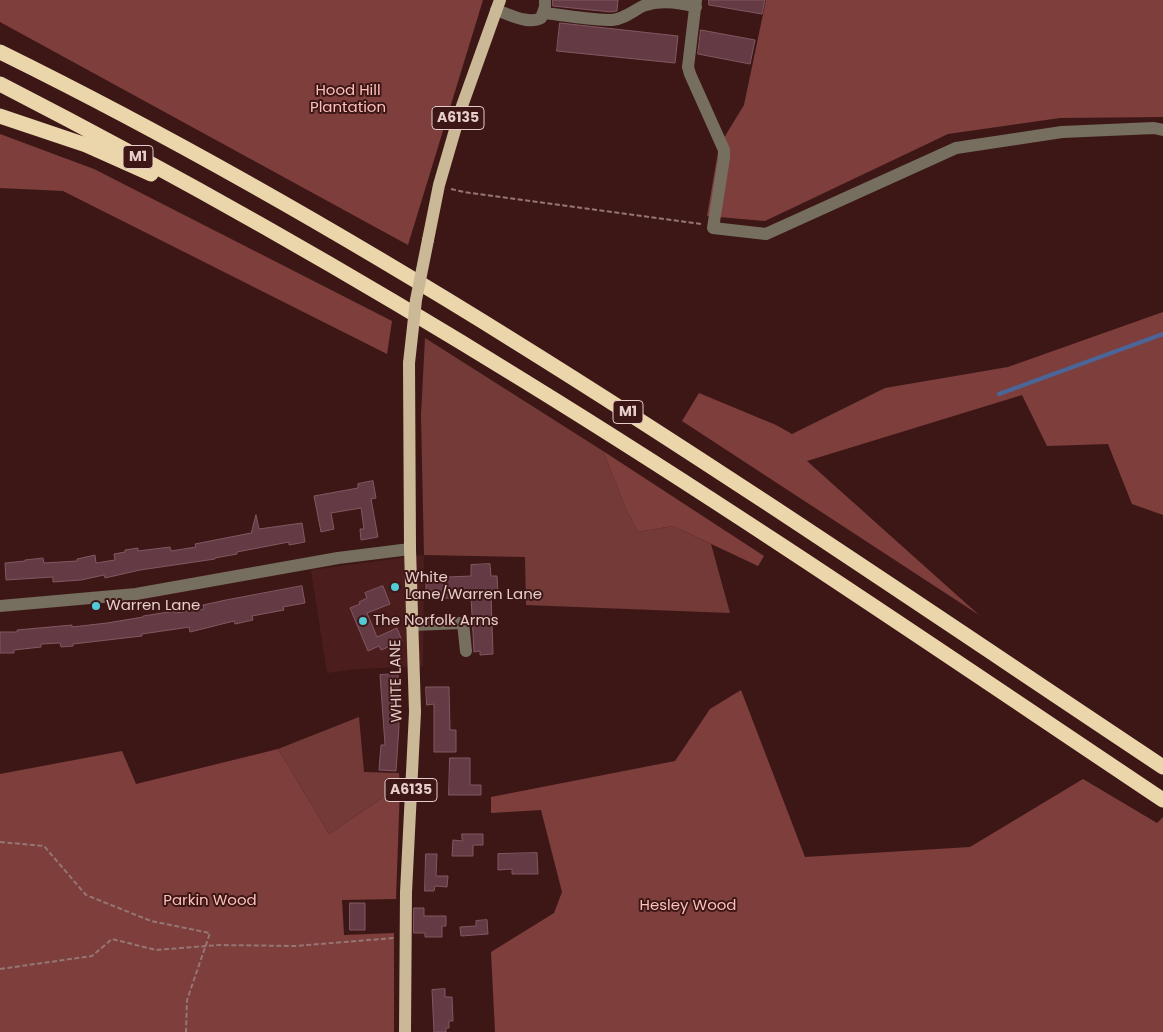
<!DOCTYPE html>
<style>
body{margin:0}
canvas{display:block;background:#3d1716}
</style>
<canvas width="1163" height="1032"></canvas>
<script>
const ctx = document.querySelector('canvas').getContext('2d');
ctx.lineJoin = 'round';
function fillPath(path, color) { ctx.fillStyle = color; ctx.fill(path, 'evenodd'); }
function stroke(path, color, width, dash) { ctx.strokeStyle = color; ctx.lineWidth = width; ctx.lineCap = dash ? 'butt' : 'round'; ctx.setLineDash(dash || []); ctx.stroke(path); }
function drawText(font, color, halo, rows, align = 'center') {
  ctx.font = font + ' Poppins,sans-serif'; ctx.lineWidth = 4; ctx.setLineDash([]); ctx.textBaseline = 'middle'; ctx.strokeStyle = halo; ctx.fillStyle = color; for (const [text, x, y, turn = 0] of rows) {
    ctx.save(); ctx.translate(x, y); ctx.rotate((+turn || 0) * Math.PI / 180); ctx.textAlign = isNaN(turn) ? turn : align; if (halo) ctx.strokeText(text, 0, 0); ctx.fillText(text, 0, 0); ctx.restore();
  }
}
const built = new Path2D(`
 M424 555 423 666 356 669 327 673 311 570Z`);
const green = new Path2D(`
 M425 338 603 451 626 509 638 532 673 526 711 544 730 613 526 605 525 557 424 555 421 415Z
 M359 717 364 772 399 773 400 786 329 834 278 749Z`);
const forest = new Path2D(`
 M0 0H483L408 245 0 22Z
 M766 0H1163V117L1060 118 948 134 765 221 707 216 719 146 744 105Z
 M0 134 94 169 392 321 387 354 63 191 0 188Z
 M1163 312V515L1132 504 1108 444 1047 446 1022 395 807 461 979 615 682 421 699 393 776 425 792 434 885 388 1008 367Z
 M603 451 764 556 758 566 673 526 638 532 626 509Z
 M741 690 805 857 970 847 1083 779 1157 823 1163 817V1032H495L491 952 554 913 562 892 541 810 491 813V797L675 761 710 709Z
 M278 749 329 834 400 786 396 899 342 900 344 935 394 933V1032H0V774L122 751 136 784Z`);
const stream = new Path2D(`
 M999 394 1163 334`);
const building = new Path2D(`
 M553 0H618L617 11 611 12 553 6Z
 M709 0H765L762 14 709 5Z
 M560 23 678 36 675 63 557 51Z
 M701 30 755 40 750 64 698 54Z
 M373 481 376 498 371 499 378 537 361 540 360 529H364L361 508 331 513 334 529 321 532 314 496 358 488V484Z
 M256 515 259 529 302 523 305 542 289 545V542L237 552V554L215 558V559L140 570 105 578 104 575 81 580 53 582V577L6 580 5 563 25 561V560L43 558 44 563 77 561V559L95 555 96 563 115 560 114 554 125 552V550L138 548V551L170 547 171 551 196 547 195 544 251 533Z
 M490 564 491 576H497L498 594H491L493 654 480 655V651L474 652 471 597 430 599V590H426V578L471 576V565Z
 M302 586 305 603 283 607 284 610 252 616 253 620 235 624 234 621 190 632 189 627 183 628 142 634V636L73 644V646L61 647 60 643 41 644V647L14 650V653H0V632H17V630L72 625V627L107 623 143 617V616L175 611V613L204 609 203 605 226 600Z
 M383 586 390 604 367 613 377 637 397 628 402 641 381 650 379 646 368 651 350 608 360 604 359 602 367 598 365 593Z
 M398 674 399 689H397L399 727 396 771 379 770 381 745H385L380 675Z
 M426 687H449L450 730H456V752H434V704L427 705Z
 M450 758H470V785H481V795H449Z
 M462 834H483V845H473V856H452L453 840 462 841Z
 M537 853 538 874H512V869L498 870V854Z
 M426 854H437L436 876H448L447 887 435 886 434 891H425Z
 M350 903H365V930H350Z
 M414 908H424V916H446V926H442V937H425V933H414Z
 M487 920 488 934 461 936 460 927 476 926V921Z
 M445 989V997H452L453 1021H449V1028H446V1032H434L432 990Z`);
const path = new Path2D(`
 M451 189 464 192 701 224
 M0 842 44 846 86 895 151 921 210 933 187 1000 186 1032
 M0 969 92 956 112 939 156 950 219 945 295 946 394 938`);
const minor = new Path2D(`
 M696 0 688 67 690 74 724 150V158L713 228 766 234 956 148 1062 132 1154 128 1163 130
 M496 10C509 14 528 25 541 18L545 7V0
 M543 13C565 15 589 20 612 20 624 19 633 11 643 6 659 0 679 2 696 7
 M0 606 136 594 338 558 410 549
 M412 625 463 623 466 651`);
const major = new Path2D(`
 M428 240 439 185 462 106 500 0
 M405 1032 406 892 415 712 410 549 409 363`);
const highway = new Path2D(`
 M0 52C409 253 784 515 1163 767
 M0 84C179 176 355 276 526 382 742 515 952 659 1163 800
 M0 116 86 145 151 174`);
const majorBridge = new Path2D(`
 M409 363 416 300 428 240`);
const markers = [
 [395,587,5,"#52cbd7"],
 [96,606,5,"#52cbd7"],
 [363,621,5,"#52cbd7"]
];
const shields = [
 [458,118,52],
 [138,157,30],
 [628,412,30],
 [411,790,52]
];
const shieldNames = [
 ["A6135",458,118],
 ["M1",138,157],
 ["M1",628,412],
 ["A6135",411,790]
];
const parkNames = [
 ["Hood Hill",348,91],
 ["Plantation",348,108],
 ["Parkin Wood",210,901],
 ["Hesley Wood",688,906]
];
const poiNames = [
 ["White",405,578],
 ["Lane/Warren Lane",405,595],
 ["Warren Lane",106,606],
 ["The Norfolk Arms",373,621]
];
const streetNames = [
 ["WHITE LANE",397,681,-91]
];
fillPath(built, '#4b1e1d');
fillPath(green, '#743a38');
fillPath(forest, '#7d3e3c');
stroke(stream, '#4b6598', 4);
fillPath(building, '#643b45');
stroke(building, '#825761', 1);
stroke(path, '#957674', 2, [5, 2.5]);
stroke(minor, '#766e5e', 12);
stroke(major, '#cab896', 12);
stroke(highway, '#ebd6ac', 15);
stroke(majorBridge, '#cab896', 12);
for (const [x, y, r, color] of markers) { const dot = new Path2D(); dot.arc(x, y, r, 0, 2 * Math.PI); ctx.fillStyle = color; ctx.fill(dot); stroke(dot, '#3d1716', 2); }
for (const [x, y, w] of shields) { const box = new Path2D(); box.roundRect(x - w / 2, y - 11.5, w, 23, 4); ctx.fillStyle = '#3d1716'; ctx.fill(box); stroke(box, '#e7cdcb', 1); }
drawText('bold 14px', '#e7cdcb', null, shieldNames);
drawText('15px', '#fdc0bb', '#3d1716', parkNames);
drawText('15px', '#e7cdcb', '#3d1716', poiNames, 'left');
drawText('15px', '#e7cdcb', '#3d1716', streetNames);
</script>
